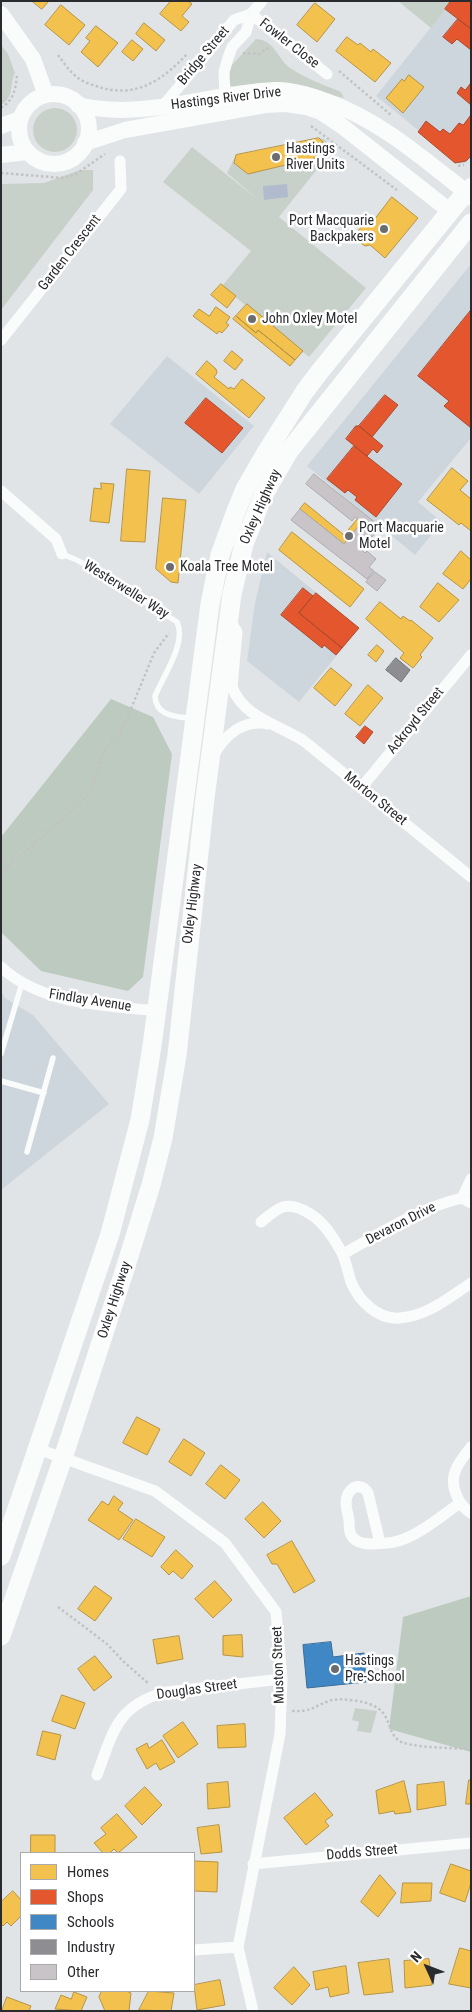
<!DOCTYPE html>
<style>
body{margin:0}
#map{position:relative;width:472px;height:2012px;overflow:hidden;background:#e1e4e7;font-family:"Roboto Condensed",sans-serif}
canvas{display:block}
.frame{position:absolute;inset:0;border:2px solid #2a2b2e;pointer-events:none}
.legend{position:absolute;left:20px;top:1852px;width:175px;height:140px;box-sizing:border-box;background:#fff;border:1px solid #aaaaab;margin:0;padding:6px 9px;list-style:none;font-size:15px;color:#2a2b2e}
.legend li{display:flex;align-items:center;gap:10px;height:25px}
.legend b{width:25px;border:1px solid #aaaaab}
.north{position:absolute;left:402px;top:1942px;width:50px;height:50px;-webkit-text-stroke:4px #fff;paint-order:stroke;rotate:313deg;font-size:14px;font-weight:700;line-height:20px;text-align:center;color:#2a2b2e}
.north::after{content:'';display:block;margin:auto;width:18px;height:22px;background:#2a2b2e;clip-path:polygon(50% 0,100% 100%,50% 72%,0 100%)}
</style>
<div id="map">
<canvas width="472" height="2012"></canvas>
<div class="frame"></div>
<ul class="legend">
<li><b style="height:14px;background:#f2c14e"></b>Homes</li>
<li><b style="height:14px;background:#e4572e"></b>Shops</li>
<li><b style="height:14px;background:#3f88c5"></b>Schools</li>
<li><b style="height:14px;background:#8d8d92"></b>Industry</li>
<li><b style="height:14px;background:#c8c4c8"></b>Other</li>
</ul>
<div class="north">N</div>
</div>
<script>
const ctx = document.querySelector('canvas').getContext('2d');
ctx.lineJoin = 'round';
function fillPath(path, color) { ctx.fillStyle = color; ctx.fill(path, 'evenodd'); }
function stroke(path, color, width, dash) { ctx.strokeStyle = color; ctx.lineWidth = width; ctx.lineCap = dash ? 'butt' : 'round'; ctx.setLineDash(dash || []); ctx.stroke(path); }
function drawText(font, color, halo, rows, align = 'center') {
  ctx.font = font + ' "Roboto Condensed",sans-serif'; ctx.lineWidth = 5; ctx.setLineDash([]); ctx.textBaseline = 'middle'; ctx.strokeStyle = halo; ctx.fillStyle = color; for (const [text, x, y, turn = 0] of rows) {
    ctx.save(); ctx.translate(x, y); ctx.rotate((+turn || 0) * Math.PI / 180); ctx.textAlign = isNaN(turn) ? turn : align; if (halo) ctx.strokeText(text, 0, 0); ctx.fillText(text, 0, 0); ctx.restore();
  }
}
const built = new Path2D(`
 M452 1H471V158L466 163 460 164 376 96Z
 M471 264V438L418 502 442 522 415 555 307 466Z
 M167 356 254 426 199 494 110 424Z
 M267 552 359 628 299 702 247 661 255 603Z
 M1 991 5 998 33 1015 109 1104 1 1190Z`);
const green = new Path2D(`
 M398 1H452L431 28Z
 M256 39C275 40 277 58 290 68 305 78 324 85 341 92L344 98 282 83H259L232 87 228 82 231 66Z
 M1 45 8 54 15 73C9 84 15 97 1 105Z
 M33 130a22 22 0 1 1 44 0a22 22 0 1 1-44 0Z
 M319 138 324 139 334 148 279 217 366 288 309 357 222 286 251 251 163 182 192 147 256 198 227 173 236 155 234 163 248 174 315 158 323 142Z
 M80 170H93V190L1 310V184L44 183Z
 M355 1708 377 1711 371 1733 357 1731 359 1722 352 1720Z`);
const forest = new Path2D(`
 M111 699 153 717 172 754 143 977 128 991 41 971 1 932V837Z
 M471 1596V1752L389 1729 403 1617Z`);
const water = new Path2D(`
 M287 184 288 197 264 200 263 186Z`);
const homes = new Path2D(`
 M32 1H49L42 9Z
 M171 1H188L192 4 182 16 189 22 181 31 160 14Z
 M315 3 335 19 317 42 297 25Z
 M61 5 85 25 69 45 45 25Z
 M144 23 165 40 156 51 136 34Z
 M96 26 118 43 98 67 81 52 90 41 86 38Z
 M347 37 358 45 360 43 371 52 373 49 391 63 375 82 336 51Z
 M132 40 143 49 133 61 122 52Z
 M409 75 424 87 403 113 386 98 402 79 404 81Z
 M319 138 323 142 315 158 248 174 234 163 236 155Z
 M392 197 418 218 385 258 370 245 365 246 353 237 368 219 372 222Z
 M221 284 236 296 227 308 211 295Z
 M247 304 303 351 295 360 258 330 256 333 236 316Z
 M216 307 230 317 226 323 229 325 222 333 219 331 217 334 193 316 199 309 209 316Z
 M236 316 256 333 258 330 295 360 290 366 233 319Z
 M232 351 243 360 235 370 224 361Z
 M207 361 216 369 217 373 214 377 229 389 230 387 234 389 242 379 265 398 249 418 196 374Z
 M452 468 468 481 460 490 471 499V531L461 523 459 525 427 500Z
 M127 469 150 471 145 542 121 541Z
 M101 483 114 484 109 523 90 521 94 488 101 489Z
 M163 498 186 500 178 583 171 582 156 569Z
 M305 503 344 535 358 518 362 522 344 544 300 509Z
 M292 532 364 589 350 607 279 550Z
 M461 551 471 560V579L463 589 443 574Z
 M438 583 459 600 439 622 420 607Z
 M380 602 401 619 403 616 410 621 411 620 433 638 420 655 422 657 413 668 400 658 404 653 366 619Z
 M377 645 384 651 376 662 368 655Z
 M331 668 352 685 335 706 314 688Z
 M368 685 383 698 360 726 345 714Z
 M137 1417 160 1429 147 1455 123 1443Z
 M184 1439 205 1453 191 1476 169 1462Z
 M221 1465 240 1480 225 1499 206 1484Z
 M114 1496 123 1503 118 1510 133 1520 119 1540 88 1520 102 1501 108 1505Z
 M263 1502 281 1521 264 1538 245 1519Z
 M136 1519 165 1537 152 1557 123 1539Z
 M292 1541 315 1581 294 1593 277 1564H272L267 1555Z
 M176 1550 193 1566 182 1579 173 1571 169 1575 161 1567Z
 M215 1581 232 1600 213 1618 195 1599Z
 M95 1586 112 1598 95 1621 78 1609Z
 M242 1635 243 1657 223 1655V1636Z
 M179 1636 183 1659 157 1664 153 1640Z
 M95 1656 112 1677 94 1691 78 1669Z
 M62 1695 85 1703 75 1729 52 1721Z
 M183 1722 198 1744 178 1758 163 1736Z
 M245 1724 246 1747 218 1748 217 1726Z
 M43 1731 61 1735 55 1760 37 1755Z
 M162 1740 175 1762 160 1770 156 1763 147 1769 136 1749 147 1743 149 1748Z
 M469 1780H471V1804H466Z
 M404 1781 411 1812 395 1814 394 1811 379 1814 376 1791Z
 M228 1782 230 1807 208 1809 207 1784Z
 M444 1782 446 1805 417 1810V1785Z
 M145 1787 162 1805 142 1825 125 1806Z
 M315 1793 333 1815 325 1821 329 1826 306 1845 284 1818Z
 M117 1814 137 1837 118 1853 114 1849 110 1853H103L94 1843 106 1834 101 1828Z
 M219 1825 222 1852 201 1854 197 1828Z
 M31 1835H55V1853H31Z
 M195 1861 218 1862 217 1892 194 1891Z
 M451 1864 471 1871V1883L465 1902 440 1893Z
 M380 1875 396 1893 378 1917 361 1902Z
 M403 1883H432L431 1901 401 1903Z
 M13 1891 21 1900V1916L11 1926 7 1922 3 1926 1 1924V1902Z
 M460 1948 471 1951V1988L449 1984Z
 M389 1959 393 1992 364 1995 358 1963Z
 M429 1959 432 1985 405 1988 404 1961Z
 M346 1966 349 1993 330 1997 328 1987 316 1990 313 1972Z
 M294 1967 310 1985 292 2005 274 1988Z
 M220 1980 225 2005 197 2010 194 1985Z
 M102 1991H126L131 1993 129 2011H105L99 1997Z
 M149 1991 174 1993 171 2011 139 2010Z
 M74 1992 87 1997 81 2011 55 2009 61 1995 71 1999Z
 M7 1997 31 2006 29 2011H2Z`);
const shops = new Path2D(`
 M451 1H471V29L445 9Z
 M458 19 471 29V50L457 39 452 44 443 37Z
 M471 83V105L457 93 461 87 465 90Z
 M471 115V156L466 161 455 163 418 132 426 121 440 132 443 129 450 134 459 123 463 125Z
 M471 310V428L444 406 449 401 418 376Z
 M385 395 398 405 372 437 359 426Z
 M206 398 243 428 222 453 185 423Z
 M356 426H359L383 446 377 453 373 449 367 456 346 439Z
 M354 446 402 484 376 517 355 500 357 497 348 490 345 493 327 479Z
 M303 588 313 596 299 613 342 648 336 655 324 645 322 648 281 615Z
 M316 593 359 628 342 648 299 613Z
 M365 726 373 732 364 744 356 737Z`);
const schools = new Path2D(`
 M331 1642 333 1657 364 1653 366 1682 307 1688 303 1645Z`);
const industry = new Path2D(`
 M396 658 410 670 401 682 386 670Z`);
const building = new Path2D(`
 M314 474 381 527 372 537 368 533 367 535 371 539 362 550 365 553 367 551 376 559 369 567 374 571 367 579 291 520 300 509 344 544 362 522 355 517 352 521 306 484Z
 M375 572 386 580 377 591 366 582Z`);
const path = new Path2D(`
 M243 53 259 54 268 48
 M58 55C64 63 70 72 78 78 83 82 90 84 96 86 135 100 163 80 188 53
 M339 71 391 115
 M1 108C14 100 16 88 17 74
 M311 126 397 190
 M458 166 464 165
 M1 173 63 178 76 174 105 154
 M1 873 90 794 103 752 123 728 154 653 169 633
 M58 1607 107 1644 124 1662 149 1684
 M292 1711C312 1712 312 1707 329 1701 339 1697 365 1701 374 1706 391 1714 387 1731 398 1740 406 1748 457 1748 471 1749`);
const lane = new Path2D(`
 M62 554C91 564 108 580 133 595 148 604 163 613 177 622 187 643 163 676 155 696 156 717 176 716 193 719
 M1 1054 22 983
 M1 1081 44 1093
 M27 1152 53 1058`);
const street = new Path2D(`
 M251 14 327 74
 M225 97 224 72 228 58 232 47 246 32 251 14 262 1
 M163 106 234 20 251 14
 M1 340 121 189 120 161
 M1 491 56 539 62 554
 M230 620 237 632 232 687C243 717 279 725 304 741L471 877
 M213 756C225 735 243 719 268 724
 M361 788 471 655
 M1 967C42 1005 104 1005 157 1011
 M462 1198 471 1179
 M261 1222C267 1217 276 1209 283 1207 290 1205 299 1208 305 1211 322 1219 333 1236 342 1253 346 1262 348 1272 351 1282 359 1301 378 1320 400 1318 427 1316 449 1298 471 1283
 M343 1254C381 1233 419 1208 462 1198L471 1203
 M471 1447C459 1462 448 1475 456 1494 459 1502 463 1508 471 1513
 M38 1449 155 1491 225 1543 276 1612 282 1679 280 1734 238 1947 253 2011
 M380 1543 368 1493C364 1486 356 1484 350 1491 343 1499 347 1510 349 1520 349 1524 349 1531 351 1535 355 1542 364 1544 371 1544 379 1543 387 1544 394 1542 416 1538 441 1516 460 1503
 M97 1775C113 1732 117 1705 166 1692L282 1679
 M253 1864 471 1843
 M194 1950 238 1947`);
const secondary = new Path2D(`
 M1 14 33 59 46 95
 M19 129a35 35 0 1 1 70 0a35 35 0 1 1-70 0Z
 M78 105C144 121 210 93 274 90 292 89 310 95 326 101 381 121 421 157 466 192L471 186
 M1 126 20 119
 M85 143 125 130 265 105 286 104 306 107 321 112 342 126 451 212
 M1 155 27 152`);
const primary = new Path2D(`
 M1 1556 110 1234 140 1120 152 1046 210 604 220 555 236 511 245 489 267 451 305 391 321 370 466 192 471 196
 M1 1636 63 1458 125 1269 151 1185 163 1138 177 1055 205 798 232 594 244 544 263 496 289 451 471 223`);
const markers = [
 [276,157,5,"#6a6c6f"],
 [384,229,5,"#6a6c6f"],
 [252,319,5,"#6a6c6f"],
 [349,536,5,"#6a6c6f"],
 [170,567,5,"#6a6c6f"],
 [335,1669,5,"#6a6c6f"]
];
const streetNames = [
 ["Fowler Close",289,44,38],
 ["Bridge Street",204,56,-50],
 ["Hastings River Drive",226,99,-7],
 ["Garden Crescent",70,253,-52],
 ["Oxley Highway",261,507,-66],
 ["Westerweller Way",126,590,32],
 ["Ackroyd Street",416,721,-51],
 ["Morton Street",375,799,39],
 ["Oxley Highway",193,904,-83],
 ["Findlay Avenue",90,1001,9],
 ["Devaron Drive",401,1224,-27],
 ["Oxley Highway",115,1300,-72],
 ["Muston Street",279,1665,-92],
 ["Douglas Street",197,1690,-8],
 ["Dodds Street",362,1853,-5]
];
const poiNames = [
 ["Hastings",286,149],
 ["River Units",286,165],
 ["Port Macquarie",374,221,"right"],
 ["Backpakers",374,237,"right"],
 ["John Oxley Motel",262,319],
 ["Port Macquarie",359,528],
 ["Motel",359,544],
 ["Koala Tree Motel",180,567],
 ["Hastings",345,1661],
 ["Pre-School",345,1677]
];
fillPath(built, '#ced6dd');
fillPath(green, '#c8d1c9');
fillPath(forest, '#bdcabf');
fillPath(water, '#b0bbce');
fillPath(homes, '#f2c14e');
stroke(homes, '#b69444', 1);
fillPath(shops, '#e4572e');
stroke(shops, '#ac4a2e', 1);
fillPath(schools, '#3f88c5');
stroke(schools, '#396c98', 1);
fillPath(industry, '#8d8d92');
stroke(industry, '#6f7074', 1);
fillPath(building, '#c8c4c8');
stroke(building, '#acacae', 1);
stroke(path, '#c2c2c3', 2.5, [2.5, 2.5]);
stroke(lane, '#fafbfb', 5.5);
stroke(street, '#fafbfb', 11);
stroke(secondary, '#fafbfb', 16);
stroke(primary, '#fafbfb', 19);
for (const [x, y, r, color] of markers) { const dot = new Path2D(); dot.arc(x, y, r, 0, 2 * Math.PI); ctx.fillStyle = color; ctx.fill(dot); stroke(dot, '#fff', 2); }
drawText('14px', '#2a2b2e', '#fff', streetNames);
drawText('14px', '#2a2b2e', '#fff', poiNames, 'left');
</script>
